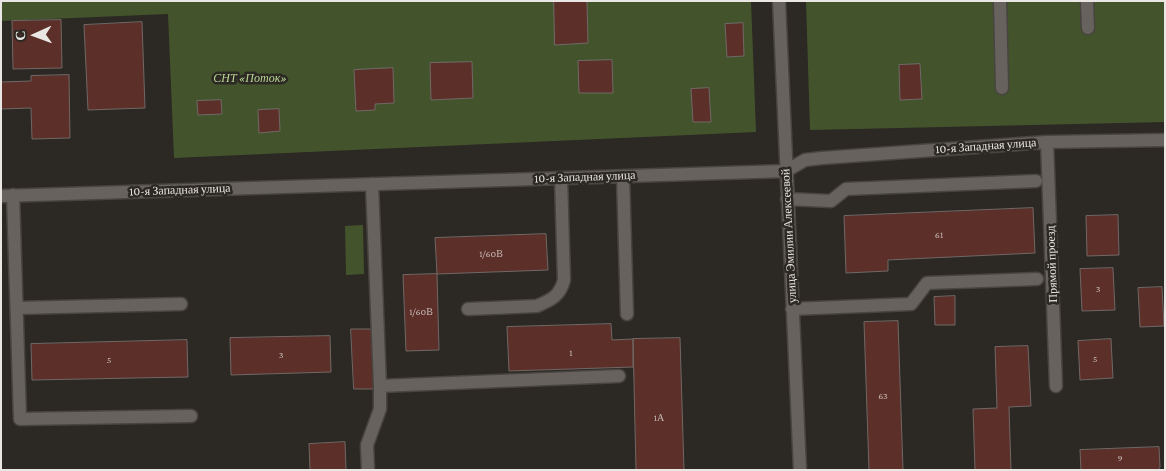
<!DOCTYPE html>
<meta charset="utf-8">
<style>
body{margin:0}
#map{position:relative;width:1166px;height:471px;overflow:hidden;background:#2c2824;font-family:"Crimson Pro",serif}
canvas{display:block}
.frame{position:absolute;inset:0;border:2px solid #e9e6e3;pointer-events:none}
.north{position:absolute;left:10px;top:10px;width:50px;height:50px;-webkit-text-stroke:4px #2c2824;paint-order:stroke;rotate:268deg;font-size:14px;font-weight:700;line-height:20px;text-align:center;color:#e9e6e3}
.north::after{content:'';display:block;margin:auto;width:18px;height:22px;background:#e9e6e3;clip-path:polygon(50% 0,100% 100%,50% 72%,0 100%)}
</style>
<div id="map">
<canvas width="1166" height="471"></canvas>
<div class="frame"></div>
<div class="north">С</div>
</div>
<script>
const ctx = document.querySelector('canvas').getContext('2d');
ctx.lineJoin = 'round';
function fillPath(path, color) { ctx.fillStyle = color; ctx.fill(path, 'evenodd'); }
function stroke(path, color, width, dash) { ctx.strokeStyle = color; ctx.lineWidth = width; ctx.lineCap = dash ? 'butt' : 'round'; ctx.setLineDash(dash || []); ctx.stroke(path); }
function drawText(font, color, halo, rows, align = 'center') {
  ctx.font = font + ' "Crimson Pro",serif'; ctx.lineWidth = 5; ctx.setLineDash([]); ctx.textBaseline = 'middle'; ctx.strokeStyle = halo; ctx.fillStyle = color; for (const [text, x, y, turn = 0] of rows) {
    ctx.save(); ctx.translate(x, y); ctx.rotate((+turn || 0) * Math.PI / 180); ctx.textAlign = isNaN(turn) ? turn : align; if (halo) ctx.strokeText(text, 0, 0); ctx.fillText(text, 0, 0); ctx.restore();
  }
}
const green = new Path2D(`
 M1 1H751L756 132 174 158 168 14 1 21Z
 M806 1H1165V122L810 130Z
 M363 225 364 274 346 275 345 226Z`);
const building = new Path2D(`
 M554 1H587L588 43 555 45Z
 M61 20 62 68 13 69 12 21Z
 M142 22 145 108 88 110 84 25Z
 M743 23 744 56 727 57 725 24Z
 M612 60 613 93H579L578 61Z
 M472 62 473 98 431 100 430 63Z
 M920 64 922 99 900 100 899 65Z
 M393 68 394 103 375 104V110L356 111 354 70Z
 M69 75 70 138 32 139 31 108 1 109V82L31 81V76Z
 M709 88 711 122H693L691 89Z
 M221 100 222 114 198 115 197 101Z
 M279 109 280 131 259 133 258 110Z
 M1033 208 1035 253 888 260V271L846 273 844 216Z
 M1118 215 1119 255 1087 256 1086 216Z
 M546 234 548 270 437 274 435 238Z
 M1113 268 1115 310 1082 311 1080 269Z
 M437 274 439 350 406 351 403 275Z
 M1162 287 1164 326 1140 327 1138 288Z
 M955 296V325H935L934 297Z
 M898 321 903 470H869L864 322Z
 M611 324 612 340 633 339V367L509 371 507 327Z
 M351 329H373L375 389H354Z
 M330 336 331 372 231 375 230 338Z
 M680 338 684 470H636L633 339Z
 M1111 339 1113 378 1080 380 1078 341Z
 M187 340 188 377 32 380 31 344Z
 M1028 346 1031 406 1009 407 1011 470H975L973 409 997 408 995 347Z
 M345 442 346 470H310L309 444Z
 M1159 447 1160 467 1158 470H1081L1080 450Z`);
const minor = new Path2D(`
 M779 1 800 470
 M1000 1 1002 88
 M1087 1 1088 28
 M1047 142 1056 386
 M623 176 627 314
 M372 184 380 386 619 376
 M13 195 20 419 191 416
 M1 196 786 171 805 160 822 158 1047 142 1165 140
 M787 199 831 201 846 189 1036 181
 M17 308 181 304
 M468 309 537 306C551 300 560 296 564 280L561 178
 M792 309 911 304 927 283 1037 279
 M368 470 367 445 380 409V386`);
const numberNames = [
 ["61",939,235],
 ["1/60В",491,254],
 ["3",1098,289],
 ["1/60В",421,312],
 ["1",571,353],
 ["3",281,355],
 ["5",1095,359],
 ["5",109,360],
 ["63",883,396],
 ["1А",659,418],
 ["9",1120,458]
];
const parkNames = [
 ["СНТ «Поток»",250,78]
];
const streetNames = [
 ["10-я Западная улица",986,146,-4],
 ["10-я Западная улица",585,177,-2],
 ["10-я Западная улица",180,190,-2],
 ["улица Эмилии Алексеевой",789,236,-93],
 ["Прямой проезд",1052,264,-92]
];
fillPath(green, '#43542d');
fillPath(building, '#5c3029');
stroke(building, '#706866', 1);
stroke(minor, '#484440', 15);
stroke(minor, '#67625d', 12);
drawText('10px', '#c6b8b4', null, numberNames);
drawText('italic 12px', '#b7d692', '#2c2824', parkNames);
drawText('12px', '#e9e6e3', '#2c2824', streetNames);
</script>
